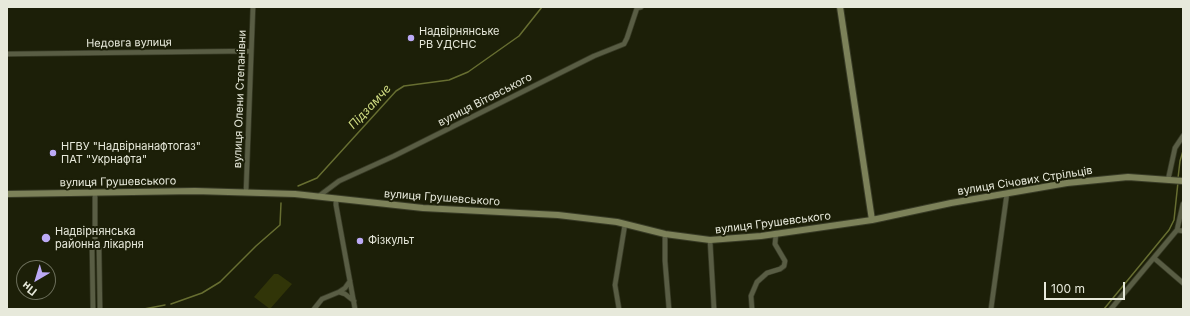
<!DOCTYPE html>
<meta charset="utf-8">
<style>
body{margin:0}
#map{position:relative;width:1190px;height:316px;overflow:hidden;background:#1c1f08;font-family:Inter,sans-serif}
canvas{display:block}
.frame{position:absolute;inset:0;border:8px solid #e7e9db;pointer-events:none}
.north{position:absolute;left:16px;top:260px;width:40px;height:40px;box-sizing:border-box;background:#1c1f08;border:1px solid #6d705c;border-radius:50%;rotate:218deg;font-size:11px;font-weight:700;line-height:16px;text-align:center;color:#e7e9db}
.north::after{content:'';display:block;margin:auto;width:14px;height:18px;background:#bcaaf6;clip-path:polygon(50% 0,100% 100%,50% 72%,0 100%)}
.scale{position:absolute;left:1044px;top:282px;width:81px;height:18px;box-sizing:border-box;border:2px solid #e7e9db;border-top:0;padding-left:5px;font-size:12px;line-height:14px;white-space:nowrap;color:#e7e9db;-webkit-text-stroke:3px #1c1f08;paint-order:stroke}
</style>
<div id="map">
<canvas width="1190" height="316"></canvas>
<div class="frame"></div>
<div class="north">Пн</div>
<div class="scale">100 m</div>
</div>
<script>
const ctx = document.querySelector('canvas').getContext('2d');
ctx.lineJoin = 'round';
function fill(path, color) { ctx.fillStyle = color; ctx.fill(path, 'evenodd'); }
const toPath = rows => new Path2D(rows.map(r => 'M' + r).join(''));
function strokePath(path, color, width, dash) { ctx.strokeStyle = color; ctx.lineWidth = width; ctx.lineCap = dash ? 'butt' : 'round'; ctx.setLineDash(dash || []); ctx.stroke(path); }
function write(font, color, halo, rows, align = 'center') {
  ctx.font = font + ' Inter,sans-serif'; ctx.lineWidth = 4; ctx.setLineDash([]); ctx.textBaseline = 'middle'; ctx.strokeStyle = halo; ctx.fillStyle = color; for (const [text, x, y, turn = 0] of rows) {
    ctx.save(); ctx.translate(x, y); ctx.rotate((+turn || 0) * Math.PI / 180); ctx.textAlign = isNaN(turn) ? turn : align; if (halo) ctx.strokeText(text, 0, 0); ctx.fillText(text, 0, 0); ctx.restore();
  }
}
const green = toPath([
 [274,274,278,274,292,284,270,309,254,297]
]);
const stream = toPath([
 [1178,178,1180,161,1183,151],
 [298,186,317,178,396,91,404,86,449,80,468,72,519,36,542,7],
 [171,304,202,293,220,282,256,246,280,225,281,203],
 [144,309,165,305],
 [1104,309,1169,230,1174,220,1178,182]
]);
const street = toPath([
 [7,54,251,51],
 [1168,180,1175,148,1183,136],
 [246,192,253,7],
 [319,196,339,181,394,156,594,56,624,44,627,38,637,8,641,7],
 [336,198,336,205,355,309],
 [1177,230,1183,231],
 [665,234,665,261,669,309],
 [710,240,714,309],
 [95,243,99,248,100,309],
 [1154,258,1183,283],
 [339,292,345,288,350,281],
 [93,309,92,247,95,243,95,192],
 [314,309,322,299,339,292,345,294,354,301],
 [619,309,615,285,625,224],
 [752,309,751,296,757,282,767,273,780,269,784,266,785,261,775,244,776,233],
 [991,309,1007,193],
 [1111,309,1177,230,1183,204]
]);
const secondary = toPath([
 [840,7,872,220],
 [7,194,195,191,295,194,423,208,558,215,617,222,665,234,710,240,761,236,872,220,951,203,1067,183,1128,177,1183,181]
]);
const markers = [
 [411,38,4,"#bcaaf6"],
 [53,153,4,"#bcaaf6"],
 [46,238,5,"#bcaaf6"],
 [360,241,4,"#bcaaf6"]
];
const poiNames = [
 ["Надвірнянське",419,32],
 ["РВ УДСНС",419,45],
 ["НГВУ \"Надвірнанафтогаз\"",61,147],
 ["ПАТ \"Укрнафта\"",61,160],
 ["Надвірнянська",55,232],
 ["районна лікарня",55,245],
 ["Фізкульт",368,241]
];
const streetNames = [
 ["Недовга вулиця",129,43,-1],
 ["вулиця Олени Степанівни",240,99,-88],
 ["вулиця Вітовського",485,100,-27],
 ["вулиця Січових Стрільців",1025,181,-9],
 ["вулиця Грушевського",118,182,-1],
 ["вулиця Грушевського",442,198,4],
 ["вулиця Грушевського",773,223,-7]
];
const waterNames = [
 ["Підзамче",370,107,-47]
];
fill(green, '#313508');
strokePath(stream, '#676e31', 1.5);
strokePath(street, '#383b26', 6);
strokePath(secondary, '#383b26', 8);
strokePath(street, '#595d44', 4.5);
strokePath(secondary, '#7c8159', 6);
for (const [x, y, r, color] of markers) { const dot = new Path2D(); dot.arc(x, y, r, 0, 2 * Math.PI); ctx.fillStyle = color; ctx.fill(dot); strokePath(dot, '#1c1f08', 1.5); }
write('11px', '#e7e9db', '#1c1f08', poiNames, 'left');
write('11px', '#e7e9db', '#1c1f08', streetNames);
write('italic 12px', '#d0dc82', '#1c1f08', waterNames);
</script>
